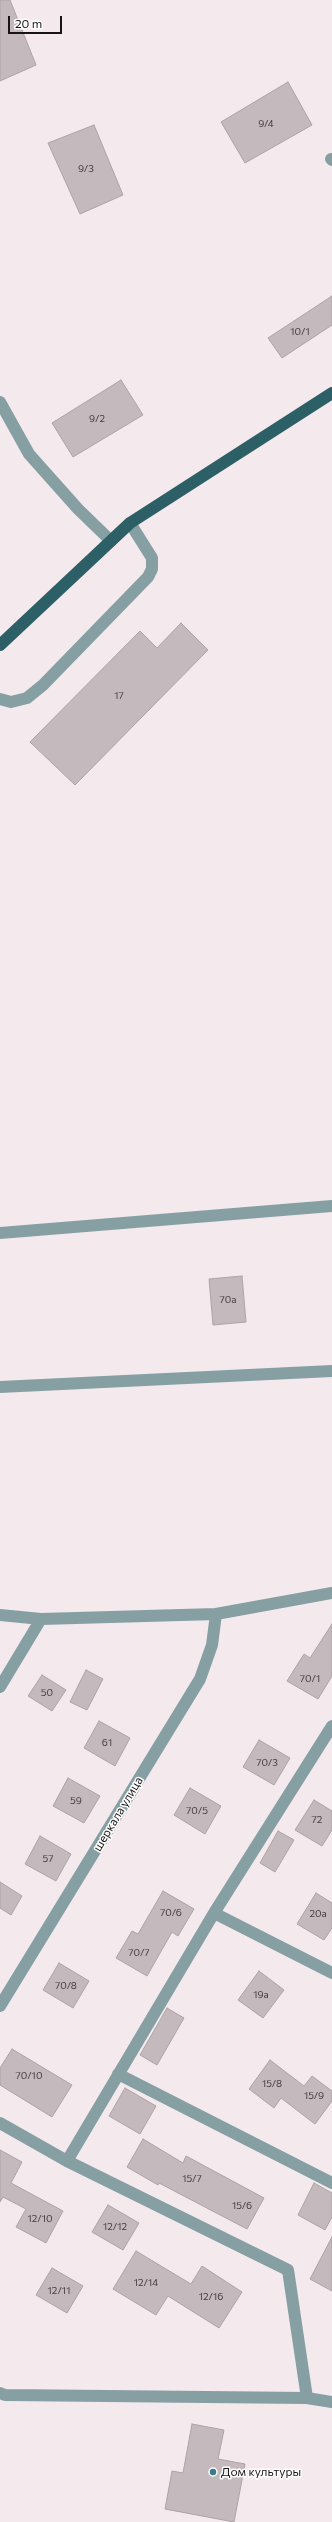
<!DOCTYPE html>
<meta charset="utf-8">
<style>
body{margin:0}
#map{position:relative;width:332px;height:2522px;overflow:hidden;background:#f4e9ed;font-family:Commissioner,sans-serif}
canvas{display:block}
.scale{position:absolute;left:8px;top:16px;width:54px;height:18px;box-sizing:border-box;border:2px solid #181416;border-top:0;padding-left:5px;font-size:12px;line-height:14px;white-space:nowrap;color:#181416;-webkit-text-stroke:3px #fff;paint-order:stroke}
</style>
<div id="map">
<canvas width="332" height="2522"></canvas>
<div class="scale">20 m</div>
</div>
<script>
const ctx = document.querySelector('canvas').getContext('2d');
ctx.lineJoin = 'round';
function fill(path, color) { ctx.fillStyle = color; ctx.fill(path, 'evenodd'); }
const toPath = rows => new Path2D(rows.map(r => 'M' + r).join(''));
function strokePath(path, color, width, dash) { ctx.strokeStyle = color; ctx.lineWidth = width; ctx.lineCap = dash ? 'butt' : 'round'; ctx.setLineDash(dash || []); ctx.stroke(path); }
function write(font, color, halo, rows, align = 'center') {
  ctx.font = font + ' Commissioner,sans-serif'; ctx.lineWidth = 3; ctx.setLineDash([]); ctx.textBaseline = 'middle'; ctx.strokeStyle = halo; ctx.fillStyle = color; for (const [text, x, y, turn = 0] of rows) {
    ctx.save(); ctx.translate(x, y); ctx.rotate((+turn || 0) * Math.PI / 180); ctx.textAlign = isNaN(turn) ? turn : align; if (halo) ctx.strokeText(text, 0, 0); ctx.fillText(text, 0, 0); ctx.restore();
  }
}
const building = toPath([
 [0,0,10,0,36,65,0,81,0,0],
 [288,82,312,125,245,163,221,122,288,82],
 [94,125,123,195,80,214,48,143,94,125],
 [332,296,332,325,282,358,268,338,332,296],
 [121,380,143,415,73,457,52,423,121,380],
 [181,623,208,650,75,785,30,742,140,631,157,648,181,623],
 [242,1276,246,1322,213,1325,209,1279,242,1276],
 [332,1624,332,1676,318,1699,287,1681,304,1654,310,1658,332,1624],
 [86,1670,103,1679,87,1710,70,1702,86,1670],
 [42,1675,66,1690,52,1711,28,1696,42,1675],
 [99,1721,130,1738,115,1766,84,1748,99,1721],
 [259,1740,290,1758,274,1785,243,1767,259,1740],
 [68,1778,100,1796,84,1823,53,1806,68,1778],
 [190,1788,221,1806,205,1834,174,1815,190,1788],
 [314,1800,332,1811,332,1830,322,1846,295,1830,314,1800],
 [278,1831,294,1840,275,1872,260,1863,278,1831],
 [40,1836,71,1854,56,1881,25,1864,40,1836],
 [0,1882,22,1896,11,1915,0,1908,0,1882],
 [163,1891,194,1909,178,1936,172,1932,147,1976,116,1958,132,1931,138,1934,163,1891],
 [316,1893,332,1903,332,1928,324,1940,297,1924,316,1893],
 [59,1963,89,1981,73,2008,43,1990,59,1963],
 [259,1971,284,1990,263,2018,238,2000,259,1971],
 [167,2008,184,2018,157,2065,140,2055,167,2008],
 [12,2049,72,2085,52,2117,0,2085,0,2068,12,2049],
 [270,2060,304,2086,312,2076,332,2091,332,2101,315,2124,281,2098,274,2108,249,2089,270,2060],
 [125,2088,156,2106,140,2134,109,2116,125,2088],
 [143,2139,183,2163,186,2156,264,2198,247,2229,159,2183,158,2185,127,2167,143,2139],
 [0,2150,22,2162,11,2183,63,2211,46,2243,16,2227,26,2209,3,2197,0,2202,0,2150],
 [314,2183,332,2193,332,2217,325,2230,298,2215,314,2183],
 [108,2205,139,2223,123,2250,92,2232,108,2205],
 [332,2237,332,2291,310,2279,332,2237],
 [136,2251,191,2284,202,2266,242,2292,219,2328,168,2296,156,2315,113,2289,136,2251],
 [52,2268,83,2286,67,2313,36,2295,52,2268],
 [192,2424,224,2430,218,2459,245,2464,234,2522,165,2509,172,2471,183,2473,192,2424]
]);
const minor = toPath([
 [331,159,332,160],
 [0,402,29,454,78,509,111,541],
 [0,699,11,702,27,698,43,685,148,577,152,569,152,558,130,523],
 [0,1233,332,1206],
 [0,1387,332,1371],
 [0,1615,41,1619,216,1614,332,1593],
 [0,1687,41,1619],
 [214,1913,332,1973],
 [0,2006,200,1679,212,1645,216,1614],
 [118,2074,332,2183],
 [0,2123,67,2161,288,2270,307,2398,332,2402],
 [67,2161,214,1913,332,1726],
 [0,2393,5,2395,307,2398]
]);
const major = toPath([
 [0,645,130,523,332,393]
]);
const markers = [
 [213,2472,4,"#377e88"]
];
const numberNames = [
 ["9/4",266,124],
 ["9/3",86,169],
 ["10/1",300,332],
 ["9/2",97,419],
 ["17",119,696],
 ["70а",228,1300],
 ["70/1",310,1679],
 ["50",47,1693],
 ["61",107,1743],
 ["70/3",267,1763],
 ["59",76,1801],
 ["70/5",197,1811],
 ["72",317,1820],
 ["57",48,1859],
 ["70/6",171,1913],
 ["20а",318,1914],
 ["70/7",139,1953],
 ["70/8",66,1986],
 ["19а",261,1995],
 ["70/10",29,2076],
 ["15/8",272,2084],
 ["15/9",314,2096],
 ["15/7",192,2179],
 ["15/6",242,2206],
 ["12/10",40,2219],
 ["12/12",115,2227],
 ["12/14",146,2283],
 ["12/11",59,2291],
 ["12/16",211,2297]
];
const streetNames = [
 ["шеркала улица",118,1814,-59]
];
const poiNames = [
 ["Дом культуры",221,2472]
];
fill(building, '#c4b9bd');
strokePath(building, '#ada3a7', 1);
strokePath(minor, '#869fa3', 12);
strokePath(major, '#2d5f66', 12);
for (const [x, y, r, color] of markers) { const dot = new Path2D(); dot.arc(x, y, r, 0, 2 * Math.PI); ctx.fillStyle = color; ctx.fill(dot); strokePath(dot, '#fff', 1.5); }
write('10px', '#433d40', null, numberNames);
write('12px', '#181416', '#fff', streetNames);
write('12px', '#181416', '#fff', poiNames, 'left');
</script>
